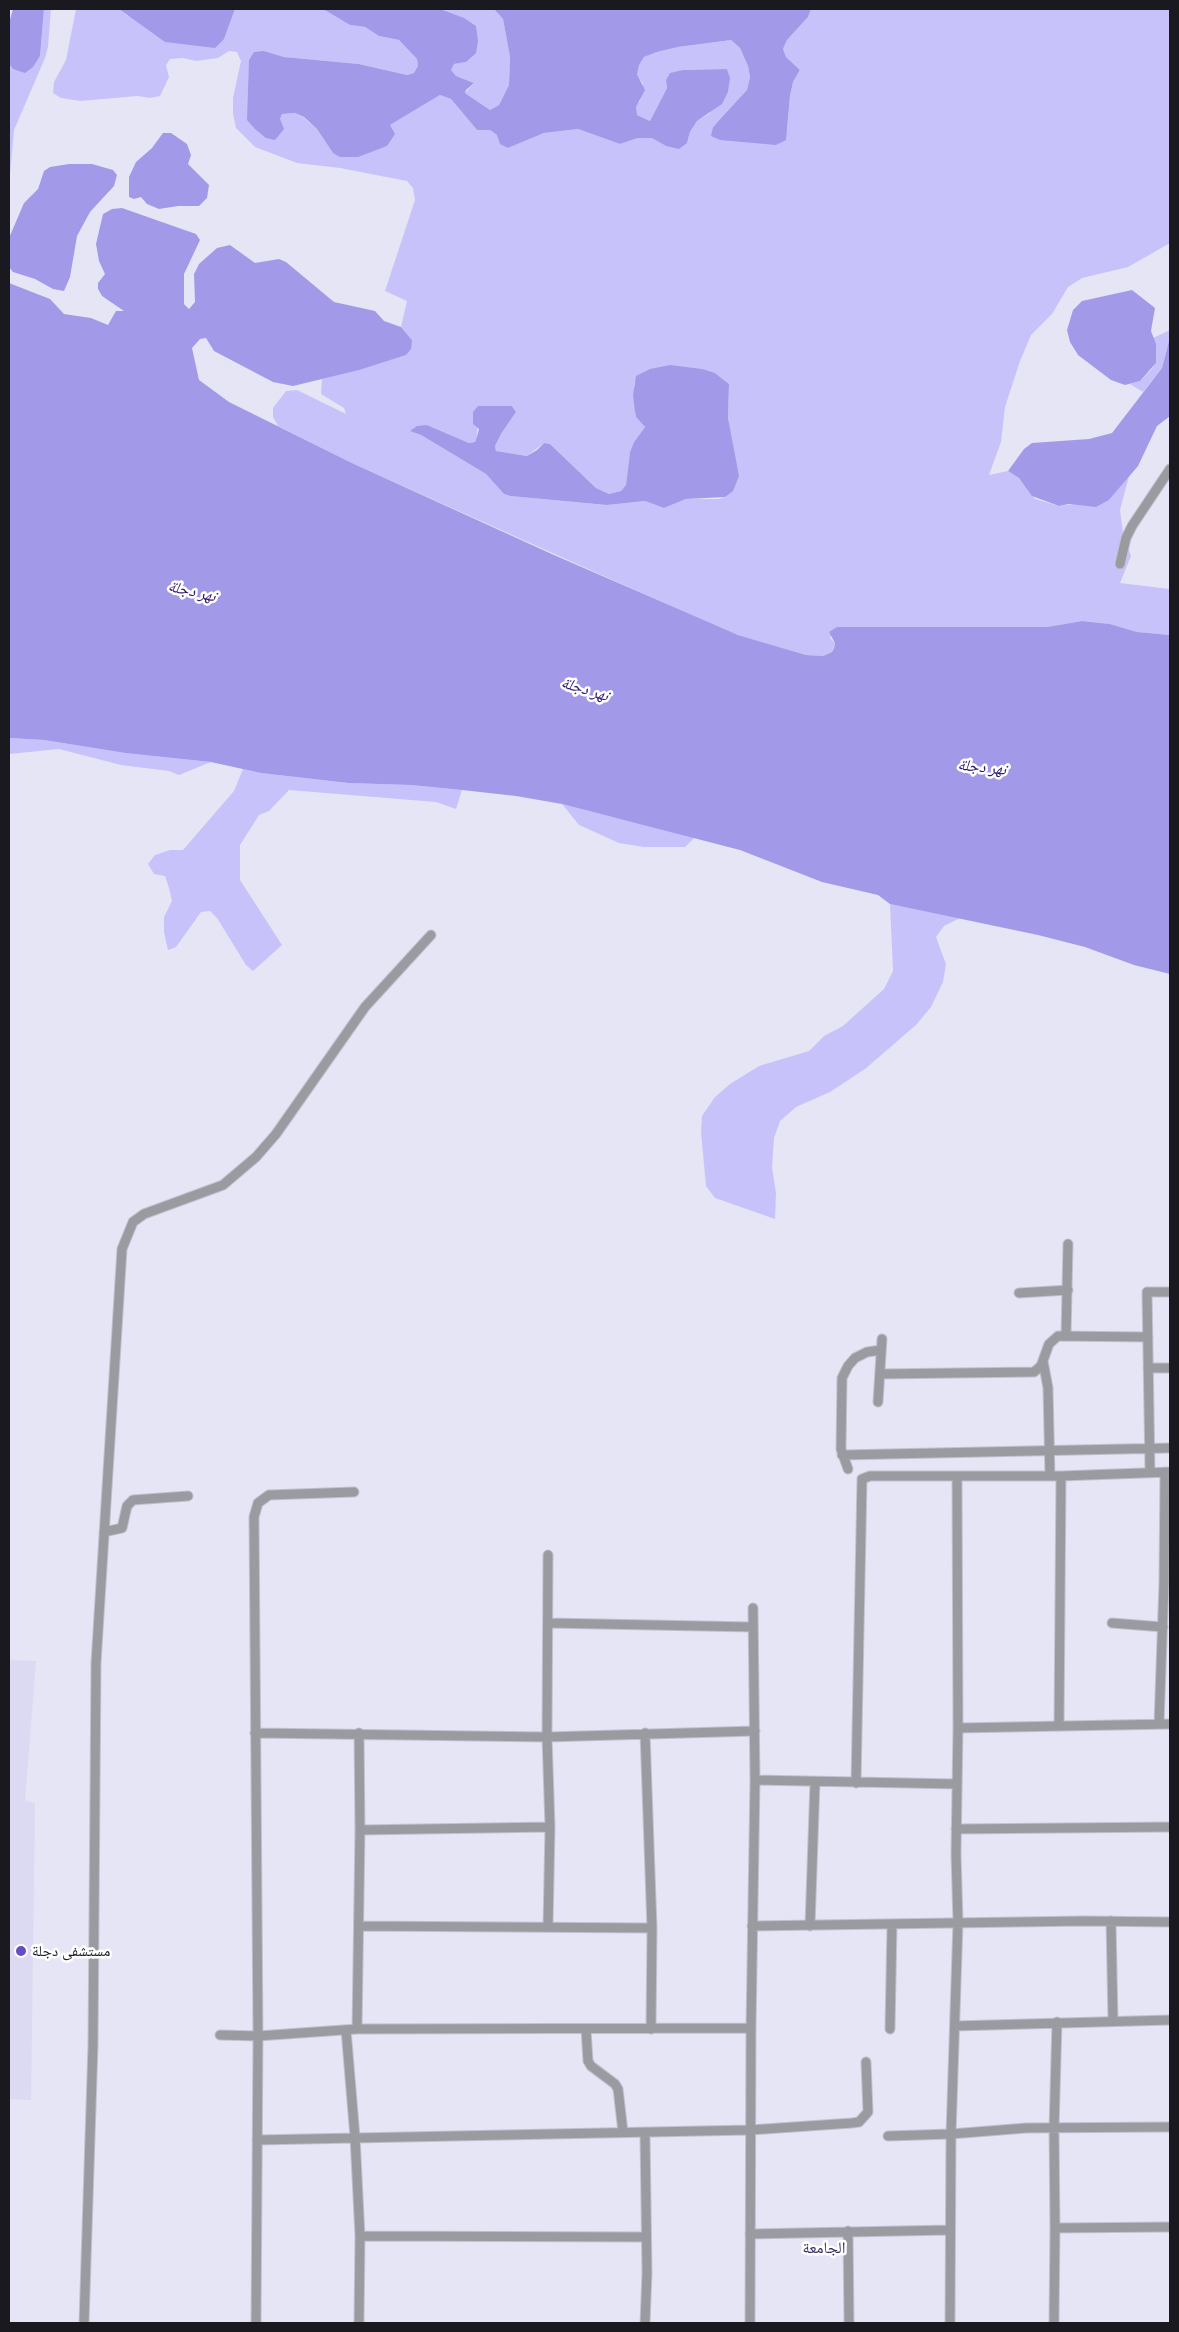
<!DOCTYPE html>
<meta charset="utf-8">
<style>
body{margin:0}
#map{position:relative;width:1179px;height:2332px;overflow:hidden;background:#e5e5f5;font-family:Lato,sans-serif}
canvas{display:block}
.frame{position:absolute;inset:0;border:10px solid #1a191f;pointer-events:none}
</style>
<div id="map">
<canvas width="1179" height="2332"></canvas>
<div class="frame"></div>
</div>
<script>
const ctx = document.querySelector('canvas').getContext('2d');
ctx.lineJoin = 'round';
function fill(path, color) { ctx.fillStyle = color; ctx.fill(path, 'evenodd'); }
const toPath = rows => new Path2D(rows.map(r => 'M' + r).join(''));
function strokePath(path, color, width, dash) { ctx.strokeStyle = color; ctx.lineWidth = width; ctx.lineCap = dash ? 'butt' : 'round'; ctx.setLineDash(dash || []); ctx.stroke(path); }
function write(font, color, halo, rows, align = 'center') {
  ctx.font = font + ' Lato,"Noto Naskh Arabic",sans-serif'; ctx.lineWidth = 5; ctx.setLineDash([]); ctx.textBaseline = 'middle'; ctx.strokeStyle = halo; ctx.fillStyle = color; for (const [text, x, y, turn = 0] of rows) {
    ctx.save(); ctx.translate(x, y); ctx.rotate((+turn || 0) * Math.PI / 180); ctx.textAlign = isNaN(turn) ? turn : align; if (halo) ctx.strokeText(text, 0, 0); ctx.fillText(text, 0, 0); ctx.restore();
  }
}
const built = toPath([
 [9,1660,36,1661,25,1801,35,1803,31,2100,9,2099]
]);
const green = toPath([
 [44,9,51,9,48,47,45,58,14,130,9,186,9,64,13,69,40,56],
 [76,9,119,9,128,16,224,39,235,9,323,9,350,25,365,27,379,36,399,40,417,59,418,66,415,73,407,75,359,64,284,57,264,51,280,119,282,114,295,113,303,117,317,129,333,153,372,151,387,146,390,125,440,95,451,99,477,130,489,129,497,135,508,148,544,133,578,129,620,144,638,138,653,138,666,146,687,143,690,132,697,121,709,114,728,92,729,78,727,69,683,70,666,80,667,88,650,121,637,115,635,107,640,101,643,84,637,74,637,67,644,57,657,52,678,47,731,40,740,48,748,66,750,77,747,90,738,102,713,127,787,131,790,96,793,82,800,70,786,57,783,49,787,40,808,17,811,9,1170,9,1170,243,1128,267,1082,278,1068,287,1052,314,1031,335,1020,361,1005,407,1001,442,989,475,1008,471,1019,478,1035,499,1059,506,1109,500,1129,476,1120,510,1123,533,1131,556,1120,583,1170,589,1170,635,1137,632,1110,624,1082,621,1047,627,837,627,830,638,835,643,832,652,823,656,806,655,738,635,704,621,354,464,278,426,273,417,273,408,286,391,297,390,346,414,344,408,321,394,322,379,406,355,412,340,401,327,407,301,385,291,415,200,413,188,407,181,340,168,297,163,255,147,236,128,233,114,233,98,241,61,237,52,229,51,218,58,196,61,183,58,170,59,166,65,169,77,160,96,150,98,138,96,80,101,61,98,53,93,54,82,66,60],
 [715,373,729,384,728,418,735,472,725,497,719,499,686,499,664,508,645,501,607,505,510,496,504,494,486,474,421,435,411,431,427,425,469,443,475,442,477,437,478,406,512,406,516,412,501,434,495,446,496,451,527,456,544,443,550,444,596,488,609,494,621,491,626,485,630,452,634,442,645,427,636,417,635,412,634,383],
 [440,9,494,9,503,19,510,57,509,85,499,105,490,110,465,93,474,83,456,76,450,70,454,64,466,62,446,12],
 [1170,330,1170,337,1162,368,1143,392,1130,384,1140,381,1151,370,1156,363,1156,345,1153,338],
 [9,738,44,740,125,753,211,762,179,775,169,771,121,765,59,749,9,754],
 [243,769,261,773,348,783,411,785,462,790,456,809,436,802,289,790,269,811,259,815,240,845,240,880,282,945,253,971,246,965,217,918,210,911,201,912,176,947,168,950,164,932,164,917,172,901,169,888,165,876,154,874,148,864,155,855,170,850,183,850,234,791],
 [562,804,609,816,695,837,685,847,644,847,619,843,579,825],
 [890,904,960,918,944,926,936,937,946,964,943,982,931,1007,916,1025,865,1069,830,1092,796,1107,780,1121,774,1138,772,1168,776,1193,775,1219,715,1198,706,1186,701,1132,702,1116,715,1097,730,1084,759,1066,809,1051,824,1036,843,1026,884,989,893,971]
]);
const water = toPath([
 [13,9,44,9,40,56,33,67,25,73,13,69,9,64,9,23],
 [119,9,235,9,224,39,215,48,165,42],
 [323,9,440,9,464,18,476,26,478,41,476,53,466,62,454,64,451,70,456,76,474,83,466,90,465,93,490,110,499,105,509,85,510,57,503,19,494,9,811,9,808,17,787,40,783,49,786,57,800,70,793,82,790,96,786,140,776,145,720,140,711,136,713,127,747,90,750,77,748,66,740,48,731,40,678,47,657,52,644,57,639,65,637,74,645,90,636,107,637,115,650,121,667,88,666,80,670,73,683,70,727,69,730,78,728,92,722,104,697,121,690,132,687,143,679,149,666,146,652,138,638,138,620,144,578,129,544,133,508,148,500,144,497,135,490,130,477,130,451,99,440,95,390,125,395,134,387,146,358,157,340,157,333,153,317,129,304,117,295,113,282,114,280,119,284,129,275,140,266,138,255,129,247,120,249,60,254,52,264,51,284,57,359,64,407,75,414,73,418,66,417,59,399,40,379,36,365,27,350,25],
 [163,133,171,133,187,144,191,155,188,164,209,185,207,198,199,206,178,206,159,209,147,204,141,197,134,199,129,197,129,177,136,162,152,148],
 [69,164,92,164,113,170,117,175,114,186,90,212,77,236,70,277,64,291,53,289,35,279,13,272,9,267,9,238,24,203,38,189,44,171,50,167],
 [122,208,196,234,200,240,184,274,184,304,189,309,195,302,194,274,199,264,217,248,230,245,255,263,279,259,286,262,334,302,375,311,384,321,401,327,412,340,411,349,406,355,359,370,293,386,273,382,214,351,206,338,200,339,192,348,199,380,229,402,354,464,554,555,738,635,806,655,823,656,832,652,834,648,835,643,829,632,837,627,1047,627,1082,621,1110,624,1137,632,1170,635,1170,974,1134,965,1085,947,1038,935,890,904,878,895,822,882,740,850,562,804,516,796,462,790,411,785,348,783,261,773,211,762,125,753,44,740,9,738,9,283,50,299,64,314,91,318,108,325,116,311,124,311,102,296,98,289,98,283,105,274,99,261,96,244,103,214,112,209],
 [1132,290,1155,308,1151,331,1156,344,1156,363,1140,381,1125,385,1111,380,1078,355,1070,342,1067,330,1073,310,1082,301],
 [1170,337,1170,416,1157,426,1138,466,1109,500,1096,507,1069,504,1059,506,1032,496,1019,478,1008,471,1024,449,1032,443,1089,439,1112,433,1162,368],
 [670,365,702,369,715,373,729,384,728,418,739,476,733,491,725,497,686,499,664,508,645,501,607,505,510,496,504,494,486,474,421,435,410,431,417,426,427,425,469,443,475,442,477,437,479,429,473,424,473,412,478,406,512,406,516,412,501,434,495,446,496,451,527,456,537,450,544,443,550,444,596,488,609,494,621,491,626,485,630,452,634,442,645,427,636,417,635,412,633,395,636,376,650,369]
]);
const street = toPath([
 [1120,564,1126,538,1132,526,1170,469],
 [1019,1293,1068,1290],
 [1066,1336,1068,1244],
 [1043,1361,1048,1388,1050,1476],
 [1148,1368,1170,1368],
 [880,1374,1034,1372,1041,1366,1049,1344,1058,1336,1148,1337],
 [878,1402,882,1339],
 [842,1455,1170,1448],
 [848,1469,841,1449,842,1378,848,1366,855,1358,867,1352,881,1350],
 [1150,1472,1147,1292,1170,1292],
 [104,1532,122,1528,127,1506,133,1500,188,1496],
 [548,1623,753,1627],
 [1112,1623,1163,1627],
 [1159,1724,1164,1583,1165,1472],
 [1059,1726,1061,1476],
 [958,1728,1170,1724],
 [255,1733,547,1737,755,1731],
 [645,1733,652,1928,651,2029],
 [755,1780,957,1784],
 [856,1783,862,1479,870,1476,1061,1476,1170,1472],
 [956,1829,1170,1827],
 [360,1830,550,1827],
 [1111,1921,1113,2021],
 [359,1926,652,1928],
 [752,1926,1084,1921,1170,1922],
 [810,1926,815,1782],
 [548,1927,550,1827,547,1737,548,1555],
 [955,2026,1170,2020],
 [357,2029,360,1830,359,1733],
 [586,2029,588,2061,591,2066,615,2084,618,2089,623,2132],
 [890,2029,892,1924],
 [346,2030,355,2137,360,2236,359,2323],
 [220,2035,258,2036,357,2029,751,2028],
 [643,2133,645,2135,647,2273,645,2323],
 [888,2136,951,2134,1026,2128,1170,2127],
 [257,2140,750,2130,852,2123,859,2122,868,2112,866,2062],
 [1055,2228,1054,2129,1057,2022],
 [848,2231,849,2323],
 [750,2234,950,2230],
 [360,2236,646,2237],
 [84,2323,93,2045,96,1663,122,1249,133,1222,144,1214,223,1185,256,1157,276,1134,365,1007,431,935],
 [256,2323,258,2036,254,1517,258,1503,269,1495,354,1492],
 [750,2323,751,2028,755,1780,753,1608],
 [950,2323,951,2134,958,1922,956,1854,958,1728,957,1476],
 [1054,2323,1055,2228,1170,2227]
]);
const markers = [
 [21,1951,6,"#654cc5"]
];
const poiNames = [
 ["مستشفى دجلة",32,1951]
];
const waterNames = [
 ["نهر دجلة",192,591,13],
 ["نهر دجلة",585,689,17],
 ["نهر دجلة",982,767,6]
];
const neighbourhoodNames = [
 ["الجامعة",824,2248]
];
fill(built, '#dbdaf2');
fill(green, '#c7c3fa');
fill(water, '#a29ae8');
strokePath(street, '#c0c0ce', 11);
strokePath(street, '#9a9aa1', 9);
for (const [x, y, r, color] of markers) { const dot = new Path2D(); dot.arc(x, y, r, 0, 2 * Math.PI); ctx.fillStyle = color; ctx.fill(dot); strokePath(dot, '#fff', 2); }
write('15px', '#1a191f', '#fff', poiNames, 'left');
write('italic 16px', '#301770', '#fff', waterNames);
write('16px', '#352b66', '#fff', neighbourhoodNames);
</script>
